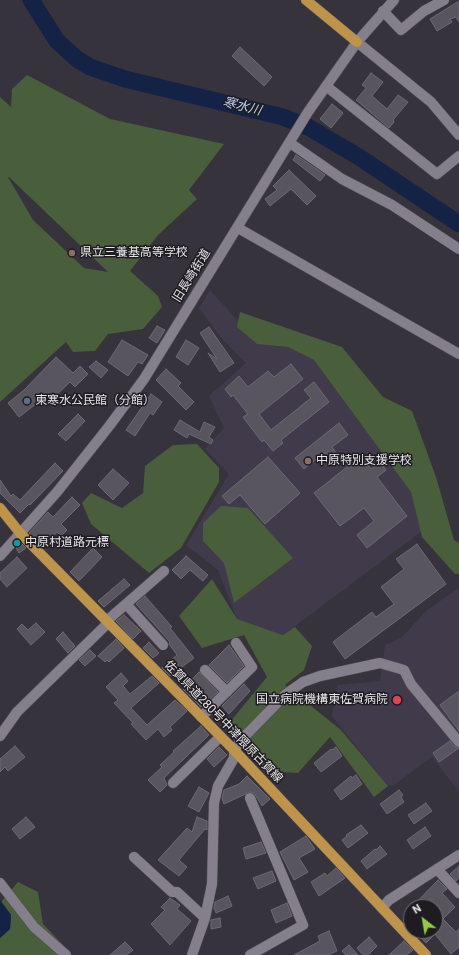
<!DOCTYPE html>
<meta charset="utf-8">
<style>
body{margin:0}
#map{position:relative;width:459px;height:955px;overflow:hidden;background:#37333d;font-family:Roboto,sans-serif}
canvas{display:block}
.north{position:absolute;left:403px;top:899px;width:40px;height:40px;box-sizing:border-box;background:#1e1c20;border:1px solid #6e6c71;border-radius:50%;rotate:329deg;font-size:11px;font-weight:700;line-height:16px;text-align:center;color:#e7e4ea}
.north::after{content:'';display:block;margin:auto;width:14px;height:18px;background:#92cd3f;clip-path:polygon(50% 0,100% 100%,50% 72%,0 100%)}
</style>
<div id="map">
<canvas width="459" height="955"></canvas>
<div class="north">N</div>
</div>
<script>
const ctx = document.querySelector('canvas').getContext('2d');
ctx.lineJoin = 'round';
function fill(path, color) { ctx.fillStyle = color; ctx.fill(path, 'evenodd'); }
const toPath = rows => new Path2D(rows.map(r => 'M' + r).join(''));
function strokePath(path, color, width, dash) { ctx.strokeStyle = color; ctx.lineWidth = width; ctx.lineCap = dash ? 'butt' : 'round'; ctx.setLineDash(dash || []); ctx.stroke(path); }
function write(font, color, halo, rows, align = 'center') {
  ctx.font = font + ' Roboto,"Noto Sans JP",sans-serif'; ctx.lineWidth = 3; ctx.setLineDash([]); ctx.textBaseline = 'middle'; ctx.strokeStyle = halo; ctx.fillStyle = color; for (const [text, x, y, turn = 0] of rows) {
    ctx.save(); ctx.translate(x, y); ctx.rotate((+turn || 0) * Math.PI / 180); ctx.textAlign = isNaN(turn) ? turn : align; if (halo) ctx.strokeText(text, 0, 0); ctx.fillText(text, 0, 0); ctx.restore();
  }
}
const built = toPath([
 [210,290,244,328,318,355,416,484,430,525,283,635,237,619,218,570,186,545,229,474,205,449,224,428,209,396,246,363,222,339,199,308],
 [459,588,459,792,432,757,394,785,388,786,332,716,338,685,380,681,385,645,401,638,427,610]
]);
const green = toPath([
 [27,75,110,119,224,144,189,190,197,199,158,235,130,271,158,296,162,307,143,329,108,334,95,351,73,352,66,342,0,402,0,97,11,107,12,89],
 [8,177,9,177,108,272,84,268,33,220],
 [240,312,342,347,383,397,412,411,436,477,454,540,459,543,459,574,455,574,422,537,411,492,314,360,288,347,257,344,237,327],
 [197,444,219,468,219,482,181,548,149,573,91,524,82,503,91,493,122,508,143,493,145,466,173,445],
 [221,506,248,508,293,558,234,603,224,563,203,541,203,523],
 [212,579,237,619,283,635,295,627,312,646,304,670,285,685,341,730,388,786,374,797,330,737,298,773,264,771,251,756,229,723,267,677,244,635,202,648,179,616],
 [18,882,38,892,43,924,65,947,62,955,0,955,0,938,10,929,11,915,1,902]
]);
const water = toPath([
 [0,900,11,915,10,929,0,938]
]);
const river = toPath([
 [31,0,57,41,77,59,90,67,125,79,283,117,308,127,359,157,459,224]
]);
const building = toPath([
 [459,1,459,22,456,17,450,19,452,22,437,31,430,19,459,1],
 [240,47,272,77,264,86,232,56,240,47],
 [371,73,383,82,372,96,387,109,398,95,408,102,393,120,394,122,389,128,356,100,366,88,362,85,371,73],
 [332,104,343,113,331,128,320,119,332,104],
 [296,155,325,175,320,181,293,160,296,155],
 [289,170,316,196,307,205,291,189,270,206,265,199,277,190,273,186,289,170],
 [157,326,165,330,157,343,149,338,157,326],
 [209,327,234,363,220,372,208,353,217,359,200,333,209,327],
 [122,340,148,355,142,364,138,362,128,376,108,362,122,340],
 [186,340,199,348,188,365,176,357,186,340],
 [56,357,73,373,80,366,88,374,75,387,70,382,46,405,41,400,19,417,8,403,24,390,56,357],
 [96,361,108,370,101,378,89,367,96,361],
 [291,364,303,379,259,414,271,430,311,398,304,390,314,382,329,402,281,440,283,443,273,451,264,440,262,442,243,417,248,414,233,395,231,397,225,389,239,376,248,387,268,371,274,377,291,364],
 [166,369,181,383,178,386,194,402,186,410,156,380,166,369],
 [151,394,162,402,153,415,150,413,135,436,126,430,151,394],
 [78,414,85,421,66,441,58,434,78,414],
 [180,420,200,432,204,422,215,427,209,437,213,440,211,444,189,434,187,438,174,430,180,420],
 [339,423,348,435,332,447,337,454,330,460,324,453,304,469,295,458,339,423],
 [361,456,371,469,380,462,386,470,377,477,407,516,367,548,357,535,374,521,364,508,340,526,314,493,361,456],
 [268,457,300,493,265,524,240,495,229,504,222,496,268,457],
 [55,463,63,471,30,505,29,504,20,513,0,493,0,480,11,496,13,494,20,500,55,463],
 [113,469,129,483,113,500,98,485,113,469],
 [72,497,80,505,61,524,67,530,61,536,57,532,42,546,29,533,48,512,53,517,72,497],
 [21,543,26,548,19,553,16,548,21,543],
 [417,544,446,584,345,659,333,642,372,612,376,617,394,604,381,587,404,569,396,559,417,544],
 [93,548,102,557,79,581,70,572,93,548],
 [186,556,208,575,203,581,190,570,181,579,172,570,186,556],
 [17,557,27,568,7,587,0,579,0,573,17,557],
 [124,579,130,585,104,607,98,601,124,579],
 [145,596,172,627,170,628,194,658,170,676,162,668,177,655,169,644,170,642,136,604,145,596],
 [124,615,141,631,133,639,116,621,124,615],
 [36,623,45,632,31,645,17,629,22,624,28,630,36,623],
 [63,632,75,646,68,653,56,639,63,632],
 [116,639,124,648,109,662,107,660,105,662,98,656,116,639],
 [149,642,159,653,153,658,143,648,149,642],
 [229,645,244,666,227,683,209,665,229,645],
 [90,650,96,656,85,666,79,660,90,650],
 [199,672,218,692,201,707,183,689,199,672],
 [121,673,128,681,123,686,130,694,152,676,159,683,131,708,147,725,175,700,187,711,170,727,172,730,164,737,158,729,146,740,131,724,133,723,114,703,118,700,106,687,121,673],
 [244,684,250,691,229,714,222,706,244,684],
 [459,691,459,731,440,705,459,691],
 [201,726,209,735,164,778,167,785,160,792,148,780,162,767,160,765,174,752,173,751,201,726],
 [450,741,454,746,459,748,439,762,433,753,450,741],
 [15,746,25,757,8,771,5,767,0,772,0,759,15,746],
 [219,747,227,755,214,767,207,759,219,747],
 [336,747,342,756,321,772,314,763,331,749,332,750,336,747],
 [356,775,362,784,341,800,334,790,351,776,352,778,356,775],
 [247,776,270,799,262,806,254,793,250,792,224,804,222,798,224,790,239,784,247,776],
 [199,787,209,793,199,812,188,806,199,787],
 [399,790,403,795,401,797,404,802,387,814,380,804,399,790],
 [426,803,432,811,414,824,408,815,426,803],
 [26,817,35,827,20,839,12,829,26,817],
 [197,817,207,821,207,830,205,829,179,860,187,867,179,876,158,860,187,828,192,832,197,817],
 [361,825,368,833,348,848,342,840,347,836,346,835,361,825],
 [425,827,431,836,413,849,407,840,425,827],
 [306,836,315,849,299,858,308,872,294,880,280,852,306,836],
 [261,842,266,853,246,859,243,848,261,842],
 [380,846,387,854,367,869,361,861,375,849,376,850,380,846],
 [459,866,459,878,456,881,450,874,459,866],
 [336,868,345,878,319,896,311,882,325,873,327,876,336,868],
 [272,871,276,881,258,889,253,878,272,871],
 [438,880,447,889,442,893,455,907,443,919,456,932,459,929,459,947,451,954,435,934,426,943,415,931,435,931,435,907,412,907,438,880],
 [228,896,232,906,216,913,214,908,215,902,228,896],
 [170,898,180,905,177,909,191,921,170,945,151,924,165,910,161,907,170,898],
 [287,903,292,916,276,923,271,910,287,903],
 [220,918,221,927,211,929,211,920,220,918],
 [329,931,337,951,328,955,294,955,320,941,318,936,329,931],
 [369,937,377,946,368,955,363,955,357,948,369,937],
 [404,941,413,950,407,955,389,955,404,941],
 [125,942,133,950,127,955,110,955,125,942],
 [349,945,358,955,346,955,342,951,349,945]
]);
const minor = toPath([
 [383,11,401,30,424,11,444,0],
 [357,42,431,102,459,135],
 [326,86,437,174,459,156],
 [290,143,342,179,392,205,459,249],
 [238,228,459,354],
 [0,556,57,492,110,425,144,379,308,112,357,42,394,0],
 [126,604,163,645],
 [205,670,227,692],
 [201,717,252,667,236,643],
 [0,736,17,712,108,623,110,618,164,571],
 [173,783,220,737],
 [134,857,172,892,177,892,205,918],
 [437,869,459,893],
 [0,883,34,927,66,955],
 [382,908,389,900,459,855],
 [192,955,205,918,212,884,214,803,218,786,234,758,234,750,243,738,286,694,303,682,320,676,380,663,404,670,411,684,459,742],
 [250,955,303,925,250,798]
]);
const major = toPath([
 [306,0,357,42],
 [0,508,20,533,234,750,426,955]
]);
const markers = [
 [72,253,4,"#8d6e63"],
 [27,401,4,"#5c6f8a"],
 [308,461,4,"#8d6e63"],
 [17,543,4,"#0f9aa8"],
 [397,700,5,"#e0444e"]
];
const poiNames = [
 ["県立三養基高等学校",80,253],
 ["東寒水公民館（分館）",35,401],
 ["中原特別支援学校",316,461],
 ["中原村道路元標",25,543],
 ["国立病院機構東佐賀病院",388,700,"right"]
];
const streetNames = [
 ["旧長崎街道",192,276,-58],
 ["佐賀県道280号中津隈原古賀線",223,722,46]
];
const waterNames = [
 ["寒水川",242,107,14]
];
fill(built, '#413a4a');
fill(green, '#495e3a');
fill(water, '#142345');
strokePath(river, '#142345', 17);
fill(building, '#59555f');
strokePath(building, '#6d6874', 1);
strokePath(minor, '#534f57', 11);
strokePath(major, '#534f57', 11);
strokePath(minor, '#847f8a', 10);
strokePath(major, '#be944b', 10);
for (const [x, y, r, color] of markers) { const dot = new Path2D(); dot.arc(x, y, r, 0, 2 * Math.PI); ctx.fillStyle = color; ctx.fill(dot); strokePath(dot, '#1e1c20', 1.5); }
write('12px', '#e7e4ea', '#1e1c20', poiNames, 'left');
write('12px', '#e7e4ea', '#1e1c20', streetNames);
write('italic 13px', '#b9cdf3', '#1e1c20', waterNames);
</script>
